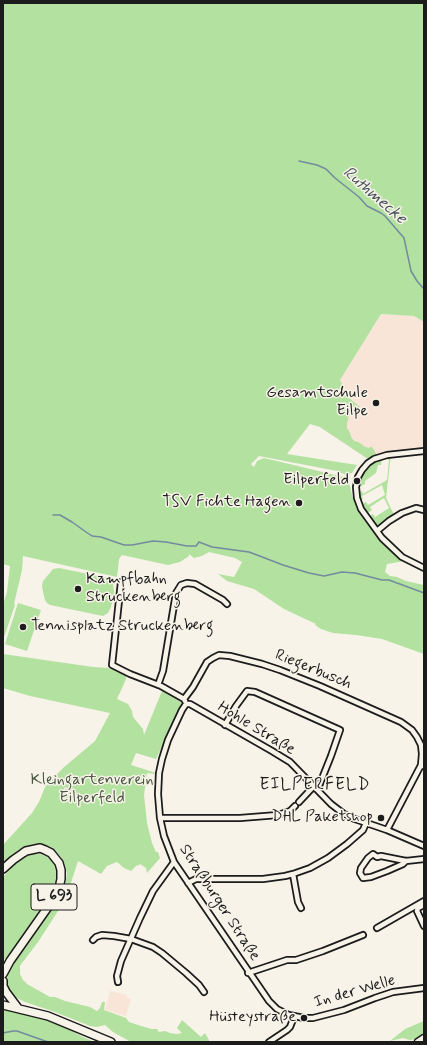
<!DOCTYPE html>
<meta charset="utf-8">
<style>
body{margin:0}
#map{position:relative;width:427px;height:1045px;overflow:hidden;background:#f7f3e8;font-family:Mynerve,sans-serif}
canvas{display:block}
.frame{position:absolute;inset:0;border:4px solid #1c1c1c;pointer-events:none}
</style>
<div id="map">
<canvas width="427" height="1045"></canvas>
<div class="frame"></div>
</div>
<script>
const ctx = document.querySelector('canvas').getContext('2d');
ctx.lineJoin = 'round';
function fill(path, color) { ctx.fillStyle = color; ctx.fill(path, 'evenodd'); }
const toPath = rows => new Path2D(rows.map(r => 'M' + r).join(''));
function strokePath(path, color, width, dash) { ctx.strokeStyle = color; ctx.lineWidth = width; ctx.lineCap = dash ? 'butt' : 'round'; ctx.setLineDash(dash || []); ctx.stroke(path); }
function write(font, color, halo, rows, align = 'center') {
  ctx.font = font + ' Mynerve,sans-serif'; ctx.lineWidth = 3; ctx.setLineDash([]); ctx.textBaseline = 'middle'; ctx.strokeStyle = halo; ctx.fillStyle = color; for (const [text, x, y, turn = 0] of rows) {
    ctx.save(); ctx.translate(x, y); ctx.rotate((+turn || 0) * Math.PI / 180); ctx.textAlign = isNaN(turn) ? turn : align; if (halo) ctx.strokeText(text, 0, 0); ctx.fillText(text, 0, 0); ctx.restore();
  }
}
const built = toPath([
 [381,314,414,316,424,322,424,448,416,448,392,450,377,454,371,461,318,426,340,380],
 [110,991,127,995,127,998,131,999,126,1016,105,1010]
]);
const green = toPath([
 [3,3,424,3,424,322,414,316,381,314,340,380,346,393,350,399,360,407,359,408,356,405,353,408,352,407,348,413,349,414,348,421,347,422,347,429,348,429,351,436,351,437,355,442,356,441,363,445,363,446,369,448,370,447,372,447,378,457,382,456,381,465,378,465,376,473,365,481,365,484,356,489,358,477,371,461,320,427,310,424,287,454,357,465,352,473,346,475,337,471,259,456,251,464,254,467,257,461,264,458,348,478,352,495,357,510,366,523,384,544,404,561,387,564,385,572,390,576,397,577,406,581,424,585,424,654,382,639,356,635,333,633,321,629,315,625,316,624,284,609,254,589,227,581,218,574,234,577,240,566,242,562,235,558,209,552,202,556,194,558,189,554,189,556,180,562,168,565,122,555,119,559,117,577,23,556,22,570,14,604,15,605,3,640,3,605,7,592,10,566,3,564],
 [391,454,386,498,395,517,377,531,367,518,373,514,375,517,389,508,384,498,370,507,372,510,365,515,359,506,366,502,368,505,385,495,382,485,362,496,363,499,358,502,356,493,362,491,363,494,387,480,389,460,387,459,387,455],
 [59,568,108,578,111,579,113,582,114,593,111,607,108,613,103,616,50,605,47,603,45,600,43,592,42,586,43,581,53,569],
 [18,603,41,610,27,651,5,644],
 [3,654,93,667,108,668,113,670,126,676,126,679,117,699,128,704,132,711,133,717,143,729,144,735,162,691,182,703,156,759,136,753,131,765,156,773,156,774,147,773,144,795,147,823,152,843,156,852,158,852,160,858,147,873,146,868,140,864,138,866,137,865,131,871,124,868,117,862,107,866,101,874,78,861,67,895,58,911,38,942,22,963,20,966,20,974,23,980,27,984,50,997,55,997,65,1001,90,1007,97,1011,100,1008,102,1002,105,1002,104,1010,126,1018,129,1022,141,1026,152,1029,157,1029,159,1032,165,1031,170,1033,177,1034,182,1033,177,1028,182,1020,201,1037,205,1033,209,1040,209,1042,131,1042,113,1032,105,1025,97,1027,90,1026,55,1012,25,1002,15,997,8,990,7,983,8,972,64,891,67,874,65,865,61,857,55,850,47,846,38,844,30,845,18,850,3,864,3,845,32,813,39,802,45,787,63,768,95,741,110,713,30,696,3,688],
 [32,854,39,854,47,856,54,862,56,870,56,879,51,892,44,903,18,942,3,961,3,877,17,862,27,856],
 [3,1005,48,1016,79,1035,94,1042,3,1042],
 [424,1021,424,1038,410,1040,403,1038,390,1041,405,1029]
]);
const stream = toPath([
 [299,161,317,165,326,169,335,178,359,197,367,206,381,213,385,216,404,238,411,271,417,281,424,289],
 [53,515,60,515,72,522,86,532,92,536,101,537,124,545,132,545,153,541,166,542,187,546,196,546,199,542,212,547,249,552,257,555,283,565,309,573,324,576,342,572,355,573,382,580,389,580,424,593],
 [3,1033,13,1031,17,1031,48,1042]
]);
const street = toPath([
 [424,451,387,455,374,459,368,463,362,470,358,477,356,487,357,498,361,509,382,538,402,557,424,568],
 [377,531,389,521,402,513,416,508,424,510],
 [121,582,112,665,130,674,161,686,184,699,185,701],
 [158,685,163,671,176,593,181,585,187,583,195,584,223,600,227,604],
 [184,699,193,687,207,662,213,658,219,655,230,656,262,664,280,670,320,686,401,722,412,730,417,737,421,745,422,754,421,765],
 [186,704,182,710,168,740,162,759,159,773,158,794,160,818,164,836,174,862,269,1001,277,1009,289,1015,304,1018,313,1018,344,1010,375,998,393,992,424,988],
 [186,704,190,704,272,751,290,762,331,804,344,814,352,818,387,830,424,846],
 [225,725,236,706,247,691,255,692,340,730,331,756,319,786,316,789],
 [299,802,314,786],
 [160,818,240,818,278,815,290,811,295,806],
 [387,830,421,765,422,766],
 [406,861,403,864,387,871,371,877,363,878,360,873,361,868,368,858,373,854,377,857,381,856,406,861,424,859],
 [293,874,298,902,301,908],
 [188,883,196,879,263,879,285,876,293,874,310,868,328,858,347,844,363,830,366,823],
 [424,905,418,908,417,911,424,926],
 [377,928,424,901],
 [93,940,96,937,102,935,114,936,131,939,153,947,162,953,186,973,199,985,204,992],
 [248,973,287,960,296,960,323,951,363,935],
 [118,982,117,976,121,961,140,918,153,891,174,862],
 [269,1042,287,1030,290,1027,294,1017]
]);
const secondary = toPath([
 [418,1042,424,1038]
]);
const primary = toPath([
 [3,869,13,860,23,853,26,851,40,848,45,850,51,853,59,863,61,870,61,879,59,888,55,897,10,961,3,974],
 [3,981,3,986,6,992,18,1008],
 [3,1005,48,1016,111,1042]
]);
const markers = [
 [376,403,4,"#1c1c1c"],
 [357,481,4,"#1c1c1c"],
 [299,503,4,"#1c1c1c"],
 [78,589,4,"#1c1c1c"],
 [23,627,4,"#1c1c1c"],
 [381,818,4,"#1c1c1c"],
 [304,1018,4,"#1c1c1c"]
];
const shields = [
 [54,897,46]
];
const shieldNames = [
 ["L 693",54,897]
];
const poiNames = [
 ["Gesamtschule",368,394],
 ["Eilpe",368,412],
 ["Eilperfeld",349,481],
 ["TSV Fichte Hagen",291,503],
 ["Kampfbahn",86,580,"left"],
 ["Struckenberg",86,598,"left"],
 ["Tennisplatz Struckenberg",31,627,"left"],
 ["DHL Paketshop",373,818],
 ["Hüsteystraße",296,1018]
];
const streetNames = [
 ["Riegerbusch",313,670,22],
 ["Hohle Straße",256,729,31],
 ["Straßburger Straße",219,903,57],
 ["In der Welle",355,992,-16]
];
const parkNames = [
 ["Kleingartenverein",92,781],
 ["Eilperfeld",92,799]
];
const waterNames = [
 ["Ruthmecke",374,196,41]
];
const neighbourhoodNames = [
 ["EILPERFELD",315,785]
];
fill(built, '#f8e5d7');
fill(green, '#b3e19f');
strokePath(stream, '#728b9f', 1.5);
strokePath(street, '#1c1c1c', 8);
strokePath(secondary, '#1c1c1c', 9);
strokePath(primary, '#1c1c1c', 10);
strokePath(street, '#f7f3e8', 4.5);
strokePath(secondary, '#f7f3e8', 6);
strokePath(primary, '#f7f3e8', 7);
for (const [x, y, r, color] of markers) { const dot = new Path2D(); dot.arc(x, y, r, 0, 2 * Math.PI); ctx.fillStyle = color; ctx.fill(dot); strokePath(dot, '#f7f3e8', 1.5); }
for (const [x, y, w] of shields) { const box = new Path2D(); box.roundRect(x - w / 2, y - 13, w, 26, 3); ctx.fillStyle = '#f7f3e8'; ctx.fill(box); strokePath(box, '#1c1c1c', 1); }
write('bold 15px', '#1c1c1c', null, shieldNames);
write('16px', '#1c1c1c', '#f7f3e8', poiNames, 'right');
write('16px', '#1c1c1c', '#f7f3e8', streetNames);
write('16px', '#495743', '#f7f3e8', parkNames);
write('italic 17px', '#47545d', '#f7f3e8', waterNames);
ctx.letterSpacing = '1px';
write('17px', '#1c1c1c', '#f7f3e8', neighbourhoodNames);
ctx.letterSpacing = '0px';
</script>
